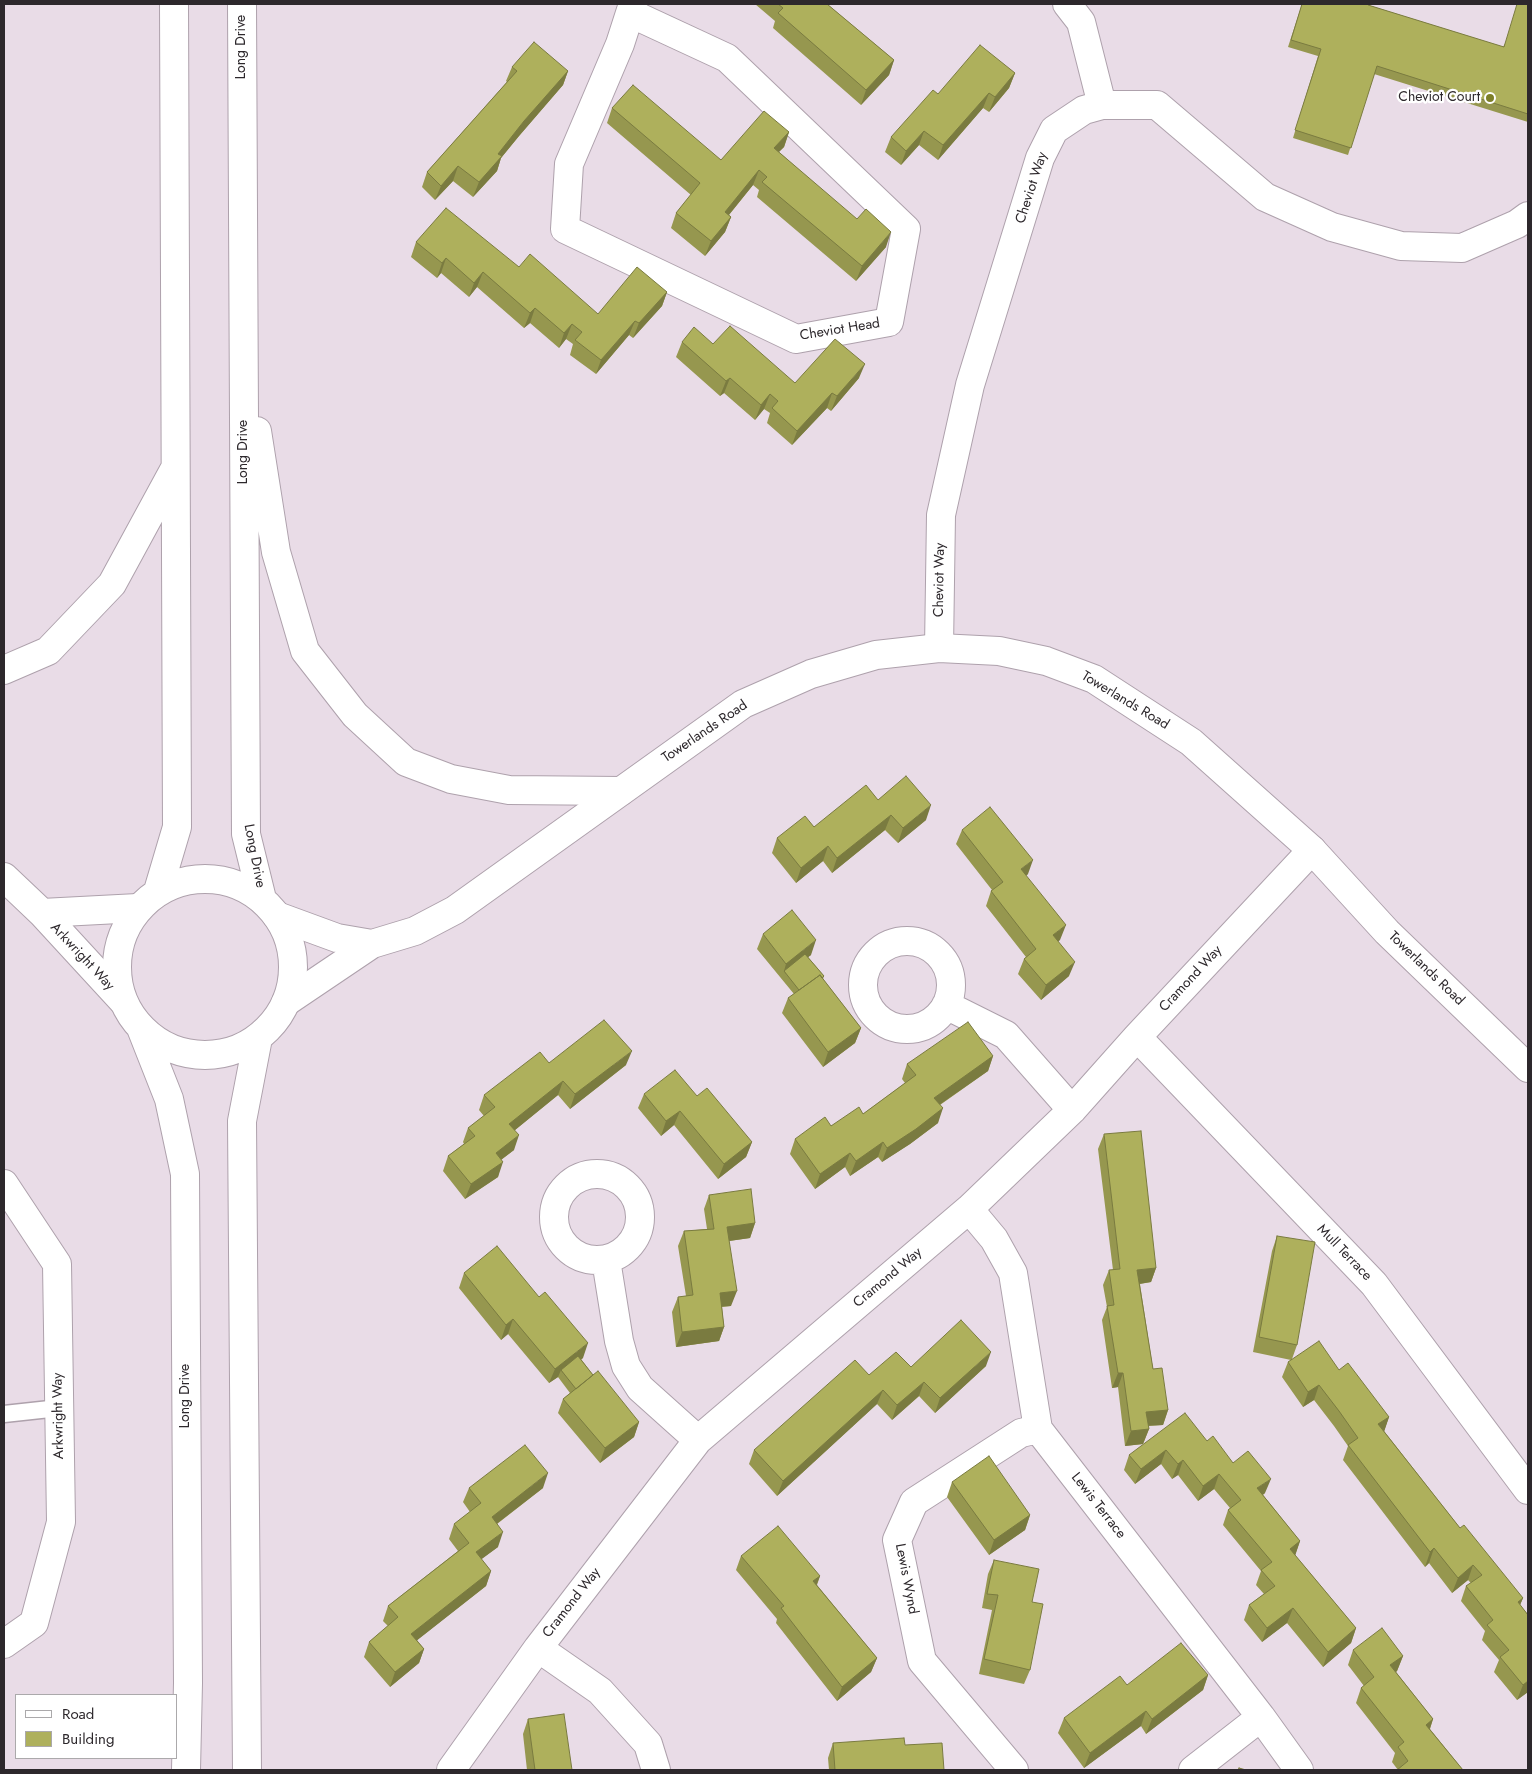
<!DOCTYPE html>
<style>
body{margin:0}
#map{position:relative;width:1532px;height:1774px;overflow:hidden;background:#e9dce7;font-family:Jost,sans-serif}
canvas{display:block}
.frame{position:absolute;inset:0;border:5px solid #2d282c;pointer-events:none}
.legend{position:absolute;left:15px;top:1694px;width:162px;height:65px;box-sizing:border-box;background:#fff;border:1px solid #aba9ab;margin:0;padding:6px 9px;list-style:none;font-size:15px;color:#2d282c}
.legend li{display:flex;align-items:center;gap:10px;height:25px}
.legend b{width:25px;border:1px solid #aba9ab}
</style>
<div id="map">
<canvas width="1532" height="1774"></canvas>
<div class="frame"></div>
<ul class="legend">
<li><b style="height:6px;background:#fff"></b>Road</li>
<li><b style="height:14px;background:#aeb05c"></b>Building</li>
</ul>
</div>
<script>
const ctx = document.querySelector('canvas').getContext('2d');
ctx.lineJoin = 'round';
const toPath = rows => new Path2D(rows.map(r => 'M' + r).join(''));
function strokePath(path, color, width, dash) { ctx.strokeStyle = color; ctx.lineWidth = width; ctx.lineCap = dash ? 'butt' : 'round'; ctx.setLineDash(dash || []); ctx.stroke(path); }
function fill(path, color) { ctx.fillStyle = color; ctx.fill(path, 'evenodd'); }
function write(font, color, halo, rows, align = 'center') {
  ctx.font = font + ' Jost,sans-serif'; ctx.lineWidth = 4.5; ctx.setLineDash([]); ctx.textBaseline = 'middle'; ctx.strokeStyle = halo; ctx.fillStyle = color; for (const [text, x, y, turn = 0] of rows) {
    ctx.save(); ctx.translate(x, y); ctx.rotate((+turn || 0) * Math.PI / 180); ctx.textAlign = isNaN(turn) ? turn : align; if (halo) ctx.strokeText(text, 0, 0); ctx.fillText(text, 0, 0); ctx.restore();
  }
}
const service = toPath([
 [4,1414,59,1408]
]);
const minor = toPath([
 [1067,4,1081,22,1102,105],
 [630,13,727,58,906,229,889,322,796,339,565,229,569,164,620,44,630,13,633,4],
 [939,648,941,515,970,385,1040,158,1054,130,1084,110,1102,105,1157,105,1265,197,1332,227,1401,246,1462,248,1517,224,1528,216],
 [4,877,42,913,123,1001],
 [42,913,138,908],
 '863 985a44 44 0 1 1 88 0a44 44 0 1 1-88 0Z',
 [946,1005,1006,1035,1072,1110],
 [1137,1037,1374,1284,1528,1490],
 '554 1217a43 43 0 1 1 86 0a43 43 0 1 1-86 0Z',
 [4,1184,57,1264,61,1522,34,1623,4,1644],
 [969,1209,994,1239,1013,1273,1038,1429,1261,1717,1299,1770],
 [606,1260,619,1341,626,1366,640,1388,698,1440],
 [538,1648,600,1691,648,1744,656,1770],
 [451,1770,538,1648,698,1440,969,1209,1072,1110,1137,1037,1312,850],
 [1014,1770,922,1661,897,1540,914,1502,1021,1433,1038,1429],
 [1193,1770,1261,1717]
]);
const tertiary = toPath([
 [277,916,337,938,372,944],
 [286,1002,372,944,415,931,455,910,743,704,811,674,876,655,939,648,999,651,1046,661,1094,679,1191,742,1312,850,1387,932,1528,1068]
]);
const secondary = toPath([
 [242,4,246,834,262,899],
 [257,431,276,552,305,651,355,715,406,762,451,779,509,790,621,791],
 [4,670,48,651,112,584,174,470],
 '117 967a88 88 0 1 1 176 0a88 88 0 1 1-176 0Z',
 [158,891,177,827,174,4],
 [141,1028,169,1099,185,1174,188,1683,186,1770],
 [247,1770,242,1121,258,1038]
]);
const wall = toPath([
 [755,4,827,4,894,60,889,75,861,105,773,28,775,21],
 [1302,4,1368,5,1503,47,1528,4,1528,122,1374,74,1348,155,1293,138,1318,56,1288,47],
 [512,67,568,71,563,85,519,136,501,158,497,171,473,197,453,181,435,200,422,187,427,172,507,82,506,81],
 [1015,73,1009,88,989,112,983,108,938,160,919,145,901,165,885,152,891,137,938,94],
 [612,108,721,160,789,132,784,147,779,152,886,247,856,281,757,197,759,190,753,185,729,215,731,217,725,232,705,256,671,228,676,213,691,195,607,123],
 [416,242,519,267,598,314,667,292,662,306,633,338,629,335,596,374,570,355,573,344,566,339,559,348,530,323,524,328,477,287,469,297,441,273,437,278,411,257],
 [682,342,713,344,795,383,859,378,831,411,827,408,792,445,767,423,770,413,764,409,755,420,724,393,720,396,676,357],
 [878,800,926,820,898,843,885,830,832,873,823,861,796,883,772,853,777,838,814,827],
 [962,830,1028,874,1026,876,1060,940,1058,941,1069,976,1041,1000,1018,974,1024,959,1026,957,986,906,991,891,992,890,956,844],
 [763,934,811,955,808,957,824,976,823,979,861,1028,855,1043,823,1067,782,1013,788,998,794,994,757,949],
 [993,1056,988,1071,940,1105,938,1123,910,1144,882,1162,878,1157,850,1176,845,1167,815,1189,790,1154,795,1139,863,1114,905,1083,902,1079,907,1064],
 [549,1063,626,1065,570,1109,558,1095,515,1130,514,1150,501,1160,498,1177,465,1199,443,1171,448,1156,464,1144,463,1142,468,1128,484,1116,479,1110,484,1095],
 [644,1094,697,1096,752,1142,746,1157,718,1179,674,1125,661,1136,638,1108],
 [1104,1134,1156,1268,1151,1282,1140,1284,1153,1369,1168,1410,1163,1425,1148,1426,1149,1429,1143,1444,1125,1446,1118,1387,1112,1388,1102,1320,1107,1307,1103,1285,1109,1270,1113,1270,1098,1149],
 [709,1195,755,1223,750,1238,729,1241,731,1306,722,1307,724,1327,719,1341,676,1347,672,1312,678,1297,686,1296,678,1246,684,1231,707,1229,704,1209],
 [1277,1236,1297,1345,1292,1359,1339,1370,1389,1417,1384,1431,1460,1528,1523,1598,1520,1605,1528,1615,1528,1692,1517,1700,1494,1672,1499,1660,1482,1640,1485,1631,1461,1601,1466,1586,1471,1583,1468,1580,1452,1593,1429,1563,1425,1567,1343,1460,1348,1446,1334,1426,1314,1400,1303,1407,1282,1377,1288,1362,1291,1360,1253,1352,1272,1251],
 [464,1273,583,1358,581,1359,593,1375,639,1422,634,1437,600,1463,558,1413,563,1399,570,1393,558,1377,549,1383,508,1334,501,1340,459,1288],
 [986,1366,935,1413,919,1396,892,1420,877,1404,777,1496,749,1464,754,1450,869,1375,911,1367],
 [1207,1441,1233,1463,1265,1493,1263,1495,1300,1541,1295,1555,1356,1628,1351,1643,1323,1667,1287,1623,1262,1642,1244,1620,1249,1605,1264,1594,1256,1585,1261,1571,1223,1525,1228,1510,1230,1508,1214,1489,1198,1501,1178,1475,1172,1479,1161,1464,1135,1484,1124,1470,1129,1455],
 [952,1482,1030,1515,1025,1530,989,1555,947,1497],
 [469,1488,543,1488,497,1524,498,1547,481,1559,491,1571,486,1586,417,1640,424,1649,419,1663,390,1687,364,1657,369,1642,388,1626,383,1621,388,1606,458,1551,449,1539,454,1524,470,1512,463,1502],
 [741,1556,820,1576,817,1585,877,1658,871,1672,837,1701,776,1623,777,1619,736,1570],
 [994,1560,1032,1602,1030,1670,1024,1684,979,1674,992,1610,982,1608,988,1574],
 [1353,1650,1403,1656,1397,1671,1396,1672,1433,1719,1430,1729,1463,1770,1398,1770,1392,1762,1395,1753,1356,1703,1361,1688,1364,1686,1348,1665],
 [1208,1675,1203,1690,1146,1734,1141,1726,1084,1768,1058,1733,1064,1718,1127,1685],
 [528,1719,572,1770,527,1770,523,1734],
 [833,1743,905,1745,944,1770,829,1770,828,1758]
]);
const shadedWall = toPath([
 [894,60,889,75,861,105,866,90],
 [568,71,563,85,519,136,501,158,497,171,473,197,479,182,498,154,524,121],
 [1015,73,1009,88,989,112,995,97],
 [989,93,983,108,938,160,943,145],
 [924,131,919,145,901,165,906,151],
 [789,132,784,147,768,162,774,148],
 [458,166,453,181,435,200,441,186],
 [759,170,753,185,719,227,725,212],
 [731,217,725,232,705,256,711,241],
 [891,232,886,247,856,281,862,266],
 [446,258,441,273,437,278,442,263],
 [483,272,477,287,469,297,474,283],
 [667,292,662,306,633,338,639,323],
 [535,308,530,323,524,328,530,313],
 [635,321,629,335,596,374,601,360],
 [572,324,566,339,559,348,564,333],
 [865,364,859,378,831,411,837,396],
 [730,378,724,393,720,396,726,381],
 [832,393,827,408,792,445,797,431],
 [770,394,764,409,755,420,761,405],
 [931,805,926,820,898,843,903,828],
 [891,815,885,830,832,873,837,858],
 [828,846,823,861,796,883,801,868],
 [1033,860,1028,874,1015,883,1021,869],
 [1066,925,1060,940,1047,950,1053,935],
 [816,940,811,955,786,974,784,971,786,964],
 [1075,962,1069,976,1041,1000,1046,985],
 [861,1028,855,1043,823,1067,828,1052],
 [632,1051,626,1065,570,1109,575,1094],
 [993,1056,988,1071,929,1112,934,1098],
 [563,1081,558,1095,504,1139,509,1124],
 [943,1108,938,1123,910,1144,882,1162,887,1148],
 [680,1111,674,1125,661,1136,666,1121],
 [519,1135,514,1150,490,1168,496,1153],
 [752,1142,746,1157,718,1179,724,1164],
 [883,1142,878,1157,850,1176,856,1161],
 [850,1153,845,1167,815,1189,820,1174],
 [503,1162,498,1177,465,1199,471,1184],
 [755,1223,750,1238,722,1242,727,1227],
 [1156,1268,1151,1282,1132,1285,1137,1270],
 [737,1291,731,1306,714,1307,720,1293],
 [513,1319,508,1334,501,1340,506,1325],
 [724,1327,719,1341,676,1347,682,1332],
 [588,1343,583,1358,563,1373,561,1370,558,1377,549,1383,555,1369],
 [991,1352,986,1366,935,1413,940,1398],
 [1118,1373,1123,1373,1118,1387,1112,1388],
 [924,1382,919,1396,892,1420,897,1405],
 [1319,1385,1314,1400,1303,1407,1308,1392],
 [883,1390,877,1404,777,1496,783,1481],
 [1168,1410,1163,1425,1141,1426,1146,1412],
 [1389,1417,1384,1432,1378,1424],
 [639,1422,634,1437,600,1463,605,1448],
 [1149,1429,1143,1444,1125,1446,1131,1431],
 [1166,1450,1161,1464,1135,1484,1141,1469],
 [1183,1460,1178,1475,1172,1479,1178,1464],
 [548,1473,543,1488,486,1532,492,1517],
 [1219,1474,1214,1489,1198,1501,1203,1486],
 [1271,1479,1265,1493,1252,1502,1257,1488],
 [1030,1515,1025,1530,989,1555,994,1540],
 [503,1532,498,1547,471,1567,476,1552],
 [1300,1541,1295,1556,1290,1549],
 [1434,1548,1429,1563,1425,1567,1430,1552],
 [1473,1565,1468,1580,1452,1593,1458,1578],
 [491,1571,486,1586,406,1649,411,1634],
 [820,1576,814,1591,813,1581],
 [1523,1598,1517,1612,1518,1602],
 [1293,1608,1287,1623,1262,1642,1267,1628],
 [1356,1628,1351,1643,1323,1667,1328,1652],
 [424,1649,419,1663,390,1687,395,1672],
 [1403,1656,1397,1671,1385,1680,1390,1665],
 [877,1658,871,1672,837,1701,842,1687],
 [1208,1675,1203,1690,1146,1734,1152,1719],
 [1528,1681,1528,1692,1517,1700,1523,1685],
 [1146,1711,1141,1726,1084,1768,1090,1753],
 [1433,1719,1428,1734,1426,1725]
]);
const building = toPath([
 [778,4,827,4,894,60,866,90,778,13,783,8,778,4],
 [1302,4,1368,4,1368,5,1504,47,1517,4,1528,4,1528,114,1377,66,1351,148,1295,130,1321,49,1291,40,1302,4],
 [534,42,568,71,524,121,498,154,502,156,479,182,458,166,441,186,427,172,517,71,512,67,534,42],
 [980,45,1015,73,995,97,989,93,943,145,924,131,906,151,891,137,933,90,938,94,980,45],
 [633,85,721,160,764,111,789,132,774,148,857,219,866,209,891,232,862,266,762,182,767,177,759,170,725,212,731,217,711,241,676,213,700,183,612,108,633,85],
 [446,208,519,267,530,254,598,314,637,267,667,292,639,323,635,321,601,360,575,340,582,332,572,324,564,333,535,308,530,313,483,272,474,283,446,258,442,263,416,242,446,208],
 [730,326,795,383,835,339,865,364,837,396,832,393,797,431,772,408,778,401,770,394,761,405,730,378,726,381,682,342,694,327,713,344,730,326],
 [906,776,931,805,903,828,891,815,837,858,828,846,801,868,777,838,805,816,814,827,866,785,878,800,906,776],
 [990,807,1033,860,1021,869,1066,925,1053,935,1075,962,1046,985,1024,959,1036,949,991,891,1003,882,962,830,990,807],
 [792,910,816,940,786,964,763,934,792,910],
 [805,954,824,976,822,978,820,975,799,990,784,971,805,954],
 [820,975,861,1028,828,1052,788,998,820,975],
 [604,1020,632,1051,575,1094,563,1081,509,1124,519,1135,496,1153,503,1162,471,1184,448,1156,475,1136,468,1128,495,1107,484,1095,540,1052,549,1063,604,1020],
 [968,1022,993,1056,934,1098,943,1108,916,1129,887,1148,883,1142,856,1161,850,1153,820,1174,795,1139,825,1117,831,1126,859,1107,863,1114,916,1075,907,1064,968,1022],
 [675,1070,697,1096,707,1088,752,1142,724,1164,680,1111,666,1121,644,1094,675,1070],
 [1141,1131,1156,1268,1137,1270,1153,1369,1162,1368,1168,1410,1146,1412,1149,1429,1131,1431,1123,1373,1118,1373,1107,1306,1114,1305,1109,1270,1120,1269,1104,1134,1141,1131],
 [751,1189,755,1223,727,1227,737,1291,720,1293,724,1327,682,1332,678,1297,693,1295,684,1231,714,1229,709,1195,751,1189],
 [1277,1236,1315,1242,1297,1345,1259,1337,1277,1236],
 [497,1246,539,1297,545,1292,588,1343,555,1369,513,1319,506,1325,464,1273,497,1246],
 [961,1320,991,1352,940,1398,924,1382,897,1405,883,1390,783,1481,754,1450,855,1360,869,1375,896,1352,911,1367,961,1320],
 [1319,1341,1339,1370,1348,1363,1389,1417,1378,1424,1460,1528,1464,1525,1523,1598,1518,1602,1528,1615,1528,1681,1523,1685,1500,1657,1509,1650,1487,1625,1493,1620,1466,1586,1482,1575,1473,1565,1458,1578,1434,1548,1430,1552,1348,1445,1358,1438,1339,1411,1319,1385,1308,1392,1288,1362,1319,1341],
 [578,1356,593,1375,576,1389,561,1370,578,1356],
 [598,1371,639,1422,605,1448,563,1399,598,1371],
 [1185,1413,1207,1441,1213,1436,1233,1463,1248,1451,1271,1479,1257,1488,1300,1541,1290,1549,1356,1628,1328,1652,1293,1608,1267,1628,1249,1605,1275,1586,1261,1570,1272,1562,1228,1510,1241,1500,1219,1474,1203,1486,1183,1460,1178,1464,1166,1450,1141,1469,1129,1455,1185,1413],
 [525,1445,548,1473,492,1517,503,1532,476,1552,491,1571,411,1634,424,1649,395,1672,369,1642,398,1617,388,1606,469,1543,454,1524,481,1503,469,1488,525,1445],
 [989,1456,1030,1515,994,1540,952,1482,989,1456],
 [778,1526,820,1576,813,1581,877,1658,842,1687,781,1608,784,1606,741,1556,778,1526],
 [994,1560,1039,1569,1032,1602,1043,1604,1030,1670,984,1659,998,1595,987,1594,994,1560],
 [1382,1628,1403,1656,1390,1665,1433,1719,1426,1725,1463,1770,1397,1770,1408,1761,1398,1747,1404,1742,1361,1688,1374,1677,1353,1650,1382,1628],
 [1181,1643,1208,1675,1152,1719,1146,1711,1090,1753,1064,1718,1120,1676,1127,1685,1181,1643],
 [564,1714,572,1770,535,1770,528,1719,564,1714],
 [904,1738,905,1745,942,1743,944,1770,835,1770,833,1743,904,1738],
 [1239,1768,1246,1770,1238,1770,1239,1768]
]);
const markers = [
 [1490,98,5,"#7d7f28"]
];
const streetNames = [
 ["Long Drive",242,47,-90],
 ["Cheviot Way",1032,188,-72],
 ["Cheviot Head",840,330,-9],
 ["Long Drive",244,452,-90],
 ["Cheviot Way",940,580,-89],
 ["Towerlands Road",1125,701,31],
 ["Towerlands Road",705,732,-34],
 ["Long Drive",254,856,79],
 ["Arkwright Way",82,957,47],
 ["Towerlands Road",1426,969,44],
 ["Cramond Way",1191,979,-47],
 ["Mull Terrace",1344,1253,46],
 ["Cramond Way",888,1278,-40],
 ["Long Drive",186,1396,-90],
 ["Arkwright Way",59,1416,-91],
 ["Lewis Terrace",1098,1506,52],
 ["Lewis Wynd",906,1579,79],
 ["Cramond Way",572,1603,-52]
];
const poiNames = [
 ["Cheviot Court",1480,98]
];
strokePath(service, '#aea1ac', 19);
strokePath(minor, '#aea1ac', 30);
strokePath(tertiary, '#aea1ac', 30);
strokePath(secondary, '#aea1ac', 30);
strokePath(service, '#fff', 16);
strokePath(minor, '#fff', 28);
strokePath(tertiary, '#fff', 28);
strokePath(secondary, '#fff', 28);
fill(wall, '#96974f');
fill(shadedWall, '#7a7b40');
fill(building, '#aeb05c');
strokePath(building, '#7a7b40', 1);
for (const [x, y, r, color] of markers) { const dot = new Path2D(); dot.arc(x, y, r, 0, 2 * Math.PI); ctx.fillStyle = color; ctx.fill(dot); strokePath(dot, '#fff', 2); }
write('14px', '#2d282c', '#fff', streetNames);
write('14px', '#2d282c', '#fff', poiNames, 'right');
</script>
